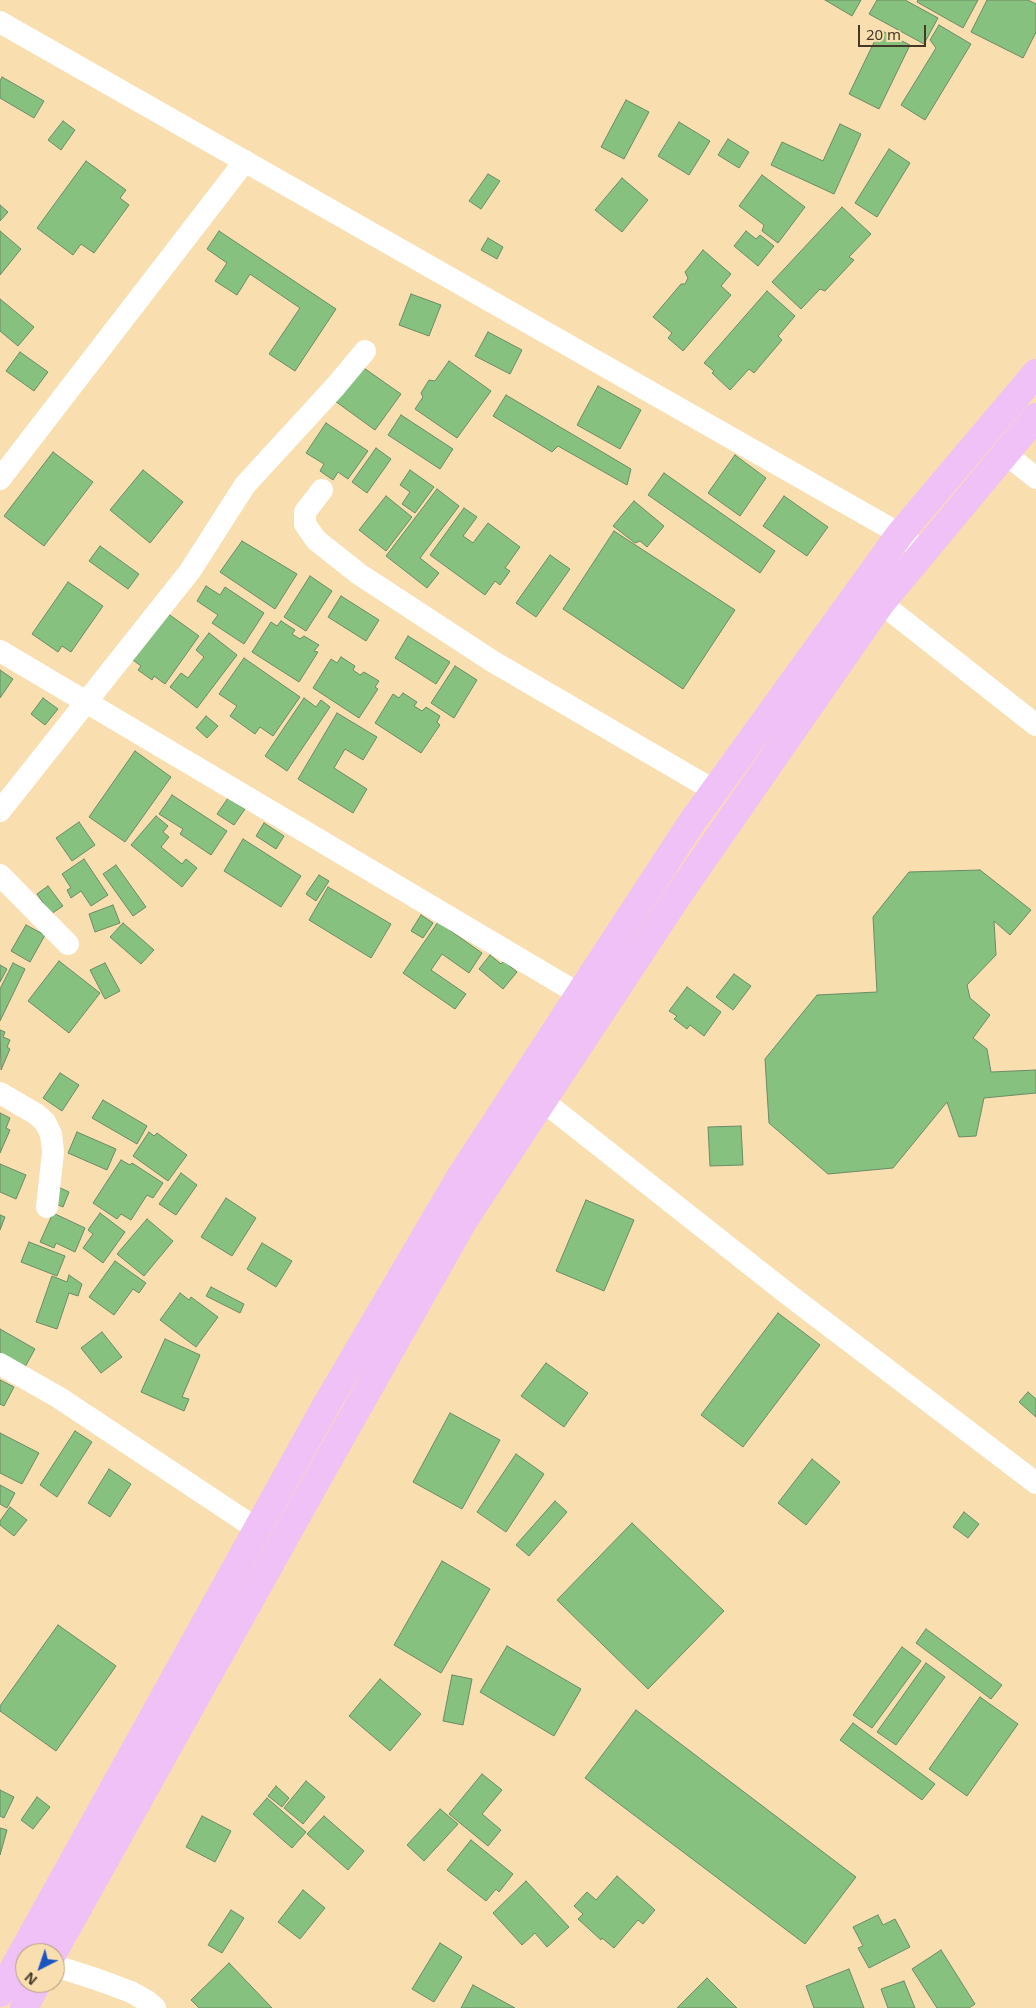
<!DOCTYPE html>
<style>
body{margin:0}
#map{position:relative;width:1036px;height:2008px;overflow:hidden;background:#f9deb0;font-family:"Noto Sans",sans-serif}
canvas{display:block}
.north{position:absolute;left:15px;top:1943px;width:50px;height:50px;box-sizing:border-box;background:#f9deb0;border:1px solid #b09c79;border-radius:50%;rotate:221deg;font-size:14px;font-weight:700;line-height:20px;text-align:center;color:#433926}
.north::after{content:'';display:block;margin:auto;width:18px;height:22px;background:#1b55c2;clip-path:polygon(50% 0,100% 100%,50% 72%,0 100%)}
.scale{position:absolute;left:858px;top:25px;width:68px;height:22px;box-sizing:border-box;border:2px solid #433926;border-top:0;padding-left:6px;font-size:15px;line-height:18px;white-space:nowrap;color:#433926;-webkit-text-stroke:4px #f9deb0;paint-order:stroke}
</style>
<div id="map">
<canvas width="1036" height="2008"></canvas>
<div class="north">N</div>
<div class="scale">20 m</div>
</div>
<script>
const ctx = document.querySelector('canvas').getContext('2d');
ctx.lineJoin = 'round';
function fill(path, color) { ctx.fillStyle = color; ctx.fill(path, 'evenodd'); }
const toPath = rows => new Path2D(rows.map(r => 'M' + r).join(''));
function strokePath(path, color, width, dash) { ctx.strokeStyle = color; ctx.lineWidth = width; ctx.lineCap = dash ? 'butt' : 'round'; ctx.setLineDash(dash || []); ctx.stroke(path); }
const building = toPath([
 [825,0,861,0,852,16,825,0],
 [877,0,905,0,938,18,924,44,869,14,877,0],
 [918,0,978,0,963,28,917,2,918,0],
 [987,0,1028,0,1036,4,1036,32,1023,58,971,32,987,0],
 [939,25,971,44,925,120,901,105,936,48,930,40,939,25],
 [880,30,910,45,879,109,849,94,880,30],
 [2,77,44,101,34,118,0,98,0,81,2,77],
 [626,100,649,112,624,159,601,147,626,100],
 [63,121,75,130,61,150,48,140,63,121],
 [679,122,710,141,689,175,658,156,679,122],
 [840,124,861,134,834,194,771,165,782,142,823,161,840,124],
 [728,139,749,152,739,168,718,155,728,139],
 [889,149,910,163,877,217,855,203,889,149],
 [86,161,126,190,120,198,129,205,94,253,81,244,73,255,37,228,86,161],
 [488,174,500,181,481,209,469,201,488,174],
 [762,175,805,207,778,243,762,231,764,225,739,206,762,175],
 [622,178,648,200,622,232,595,210,622,178],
 [0,205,8,212,0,221,0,205],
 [842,207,871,234,849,257,854,260,825,291,820,289,801,309,772,282,842,207],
 [0,231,21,249,0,275,0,231],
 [219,231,336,309,295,371,269,354,300,308,250,274,237,295,215,281,227,263,207,249,219,231],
 [746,231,756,239,760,235,774,246,758,266,734,246,746,231],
 [488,238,503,247,497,259,481,250,488,238],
 [703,250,731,274,721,286,731,295,683,351,668,338,672,333,653,317,681,284,685,284,688,278,685,272,703,250],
 [767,291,795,316,778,336,782,340,754,373,749,369,730,390,712,373,714,371,704,363,767,291],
 [411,294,441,305,429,336,399,325,411,294],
 [0,299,34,327,18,346,0,331,0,299],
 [488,332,522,350,510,374,475,356,488,332],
 [20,352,48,372,34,391,6,371,20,352],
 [449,361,491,391,457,438,415,409,423,397,421,393,429,380,435,381,449,361],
 [361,366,401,394,375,430,335,401,361,366],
 [598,386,641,410,620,449,577,425,598,386],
 [506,395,631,469,627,485,558,446,552,452,493,416,506,395],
 [401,415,453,449,440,469,388,435,401,415],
 [326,423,368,451,348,479,338,472,333,480,320,471,324,464,306,453,326,423],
 [376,448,391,459,367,493,352,482,376,448],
 [53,452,93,482,44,546,4,516,53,452],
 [735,455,766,478,740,516,708,493,735,455],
 [143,470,183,502,150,543,110,510,143,470],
 [410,470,434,487,415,513,402,504,410,492,400,485,410,470],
 [664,473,775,551,760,573,648,495,664,473],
 [437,489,459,506,420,558,439,573,427,588,386,556,437,489],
 [386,496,412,517,386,551,359,530,386,496],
 [784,496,828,527,807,556,763,526,784,496],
 [634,501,664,526,647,547,640,541,635,543,613,526,634,501],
 [464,508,477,517,463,536,473,543,488,523,520,547,505,568,510,571,500,585,495,581,485,595,430,555,464,508],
 [614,531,735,610,683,689,563,609,614,531],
 [242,541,297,574,275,609,220,572,242,541],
 [100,546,139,574,128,589,89,561,100,546],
 [550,555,570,569,536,617,516,603,550,555],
 [310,576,332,591,306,631,284,617,310,576],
 [68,582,103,606,71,652,62,646,58,652,32,634,68,582],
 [206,586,220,595,225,587,264,613,244,644,212,623,218,615,197,601,206,586],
 [341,596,379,620,366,641,328,617,341,596],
 [167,613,199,636,165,684,154,676,152,680,138,670,141,666,133,660,167,613],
 [281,621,295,630,292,634,300,639,304,636,319,645,314,651,318,652,299,682,252,652,271,622,277,626,281,621],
 [209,633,237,655,197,708,170,687,181,673,188,678,204,657,196,650,209,633],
 [408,636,450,662,436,684,395,658,408,636],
 [341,657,355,666,353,670,360,675,364,672,379,681,375,687,378,689,359,718,313,688,331,659,337,663,341,657],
 [244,658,300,697,273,736,260,727,255,734,230,716,237,706,219,694,244,658],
 [455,666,477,680,454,718,431,703,455,666],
 [0,670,13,679,0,698,0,670],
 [403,693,417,702,414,706,422,711,426,707,440,716,437,722,440,725,421,753,375,723,393,694,399,698,403,693],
 [43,698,58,709,45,725,31,714,43,698],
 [304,698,316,707,321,700,330,707,287,771,265,756,304,698],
 [337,713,377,737,363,760,345,749,334,768,367,789,353,813,298,779,337,713],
 [206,716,218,726,207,738,196,728,206,716],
 [135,751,171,777,125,842,89,817,135,751],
 [172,795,227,831,211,855,180,834,183,829,159,814,172,795],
 [228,798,245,809,234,825,217,814,228,798],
 [156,816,168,826,163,832,169,837,161,847,182,864,186,859,197,868,182,887,131,845,156,816],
 [79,822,95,845,72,861,56,838,79,822],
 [264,823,284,836,276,849,256,836,264,823],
 [243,839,301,876,281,907,224,871,243,839],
 [84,859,108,895,91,906,81,891,71,898,67,890,71,888,62,874,84,859],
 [116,865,146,907,133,916,103,874,116,865],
 [980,870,1031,910,1010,935,994,921,996,955,967,985,970,998,990,1015,973,1038,987,1049,991,1072,1036,1070,1036,1093,984,1098,976,1136,959,1137,947,1102,893,1168,828,1174,769,1123,765,1059,817,995,877,992,873,917,909,872,980,870],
 [319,875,329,881,316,901,306,894,319,875],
 [48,886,63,906,51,914,37,894,48,886],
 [328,887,391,924,371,958,309,920,328,887],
 [113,905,120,923,95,932,89,914,113,905],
 [421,915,433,923,423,938,411,931,421,915],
 [438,922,482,953,469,973,442,954,431,970,466,994,455,1009,403,973,438,922],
 [123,923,154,950,141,964,110,937,123,923],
 [26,925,45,935,30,962,11,951,26,925],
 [490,955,501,964,504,961,517,972,503,989,479,969,490,955],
 [59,961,100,993,69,1033,28,1001,59,961],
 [13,963,25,969,0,1021,0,989,13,963],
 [105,963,120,991,105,999,90,970,105,963],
 [0,965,7,969,0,982,0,965],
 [734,974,751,986,733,1010,716,997,734,974],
 [687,987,721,1012,704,1036,690,1025,687,1029,674,1019,677,1016,669,1011,687,987],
 [0,1030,5,1032,3,1037,10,1040,7,1047,10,1049,1,1070,0,1030],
 [60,1073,79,1085,62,1111,43,1098,60,1073],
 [103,1100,147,1126,137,1144,92,1118,103,1100],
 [0,1113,10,1118,6,1128,10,1130,0,1153,0,1113],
 [741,1126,743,1165,710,1166,708,1127,741,1126],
 [77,1132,116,1149,107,1170,68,1153,77,1132],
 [149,1132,154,1136,157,1133,187,1155,168,1181,133,1156,149,1132],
 [121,1160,130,1165,132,1163,163,1183,153,1198,147,1195,131,1220,121,1214,117,1219,93,1203,121,1160],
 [0,1164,26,1175,16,1199,0,1192,0,1164],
 [181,1173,197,1185,176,1215,159,1204,181,1173],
 [56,1186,69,1192,63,1207,49,1201,56,1186],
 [226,1198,256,1218,232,1256,201,1237,226,1198],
 [586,1200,634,1220,604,1291,556,1271,586,1200],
 [53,1213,85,1228,75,1252,56,1243,54,1248,40,1242,53,1213],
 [100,1213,125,1232,103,1263,83,1248,93,1234,88,1230,100,1213],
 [0,1215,5,1217,0,1230,0,1215],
 [147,1219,173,1241,144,1276,117,1254,147,1219],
 [29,1242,65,1256,57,1276,21,1262,29,1242],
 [262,1243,292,1261,276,1287,247,1269,262,1243],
 [115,1261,146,1283,139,1293,133,1289,114,1315,89,1297,115,1261],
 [69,1275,82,1284,78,1296,69,1293,57,1329,36,1322,52,1276,67,1282,69,1275],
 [211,1287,244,1304,240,1313,206,1296,211,1287],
 [180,1293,189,1300,191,1297,218,1317,196,1347,160,1320,180,1293],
 [778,1313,820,1345,743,1447,701,1415,778,1313],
 [0,1329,35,1349,25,1367,0,1353,0,1329],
 [102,1332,122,1357,101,1373,81,1348,102,1332],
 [165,1339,200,1355,182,1397,189,1399,184,1411,141,1392,165,1339],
 [546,1363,588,1393,564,1427,521,1396,546,1363],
 [0,1380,14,1387,4,1406,0,1404,0,1380],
 [1028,1392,1036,1399,1036,1417,1019,1402,1028,1392],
 [450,1413,500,1440,462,1509,413,1482,450,1413],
 [75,1431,92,1442,57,1497,40,1485,75,1431],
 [0,1433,39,1453,22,1484,0,1473,0,1433],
 [516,1454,544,1474,506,1532,477,1512,516,1454],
 [812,1459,840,1482,806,1525,778,1503,812,1459],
 [109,1469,131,1484,110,1517,88,1503,109,1469],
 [0,1485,15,1493,7,1508,0,1504,0,1485],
 [555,1501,567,1512,529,1556,516,1545,555,1501],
 [10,1507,27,1520,14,1536,0,1525,0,1521,10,1507],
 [964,1512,979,1524,968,1538,953,1527,964,1512],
 [632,1523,724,1611,648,1689,557,1600,632,1523],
 [442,1561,490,1589,441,1673,394,1645,442,1561],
 [58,1625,116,1666,56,1751,0,1711,0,1706,58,1625],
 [926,1629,1002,1685,991,1699,916,1643,926,1629],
 [507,1646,581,1689,554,1736,480,1692,507,1646],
 [902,1647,921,1661,872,1728,853,1715,902,1647],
 [926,1663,945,1677,896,1745,877,1732,926,1663],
 [452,1675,472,1679,463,1725,443,1721,452,1675],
 [380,1679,421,1714,390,1751,349,1716,380,1679],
 [980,1697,1018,1724,967,1796,929,1769,980,1697],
 [636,1710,856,1877,805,1944,585,1778,636,1710],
 [853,1723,935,1784,922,1800,840,1740,853,1723],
 [482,1774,502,1790,482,1814,501,1830,488,1846,449,1814,482,1774],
 [306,1781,325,1797,303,1824,284,1808,306,1781],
 [276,1786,289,1798,282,1807,268,1796,276,1786],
 [0,1790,14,1797,4,1818,0,1816,0,1790],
 [37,1797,50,1807,33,1829,21,1820,37,1797],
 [267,1798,306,1832,292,1848,253,1814,267,1798],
 [440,1809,458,1824,424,1861,407,1845,440,1809],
 [202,1816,231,1831,215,1862,186,1847,202,1816],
 [324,1816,364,1851,348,1870,307,1834,324,1816],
 [0,1828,7,1830,0,1855,0,1828],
 [471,1840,513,1874,499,1892,496,1889,486,1901,447,1870,471,1840],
 [617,1876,655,1910,643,1924,638,1920,614,1948,602,1938,601,1940,578,1919,583,1914,574,1906,587,1892,596,1900,617,1876],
 [526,1881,569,1927,547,1947,535,1933,522,1945,493,1913,526,1881],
 [303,1890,325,1908,300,1939,278,1922,303,1890],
 [231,1910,244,1918,222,1953,208,1945,231,1910],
 [878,1915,883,1925,895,1919,910,1947,869,1968,858,1948,863,1946,853,1927,878,1915],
 [440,1943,462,1957,434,2002,412,1989,440,1943],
 [941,1950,975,2004,969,2008,937,2008,912,1969,941,1950],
 [229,1963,272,2008,199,2008,191,2000,229,1963],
 [849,1969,864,2008,814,2008,806,1986,849,1969],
 [707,1978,737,2008,677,2008,707,1978],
 [904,1981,915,2008,888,2008,881,1989,904,1981],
 [473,1985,515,2008,461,2008,473,1985]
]);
const minor = toPath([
 [0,22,900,534,922,552],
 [1006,454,1036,478],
 [0,479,245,161],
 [322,490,305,512,305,524,316,540,359,574,492,661,715,791],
 [881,603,1036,725],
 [0,651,579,994],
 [0,811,190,571,245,485,335,387,365,351],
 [0,875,68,944],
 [528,1092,543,1101,789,1295,1036,1483],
 [0,1093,36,1114,45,1122,51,1134,53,1152,47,1207],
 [0,1364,58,1397,257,1529],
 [55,1966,96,1979,131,1992,147,2001,155,2008]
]);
const major = toPath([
 [53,1953,326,1464,464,1220,679,894,881,603,1036,417],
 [0,1993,325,1407,460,1177,692,822,900,534,1036,373],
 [24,2008,37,1983]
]);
fill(building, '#87c17f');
strokePath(building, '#6a8b65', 1);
strokePath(minor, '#fff', 22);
strokePath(major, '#efc1f7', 28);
</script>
